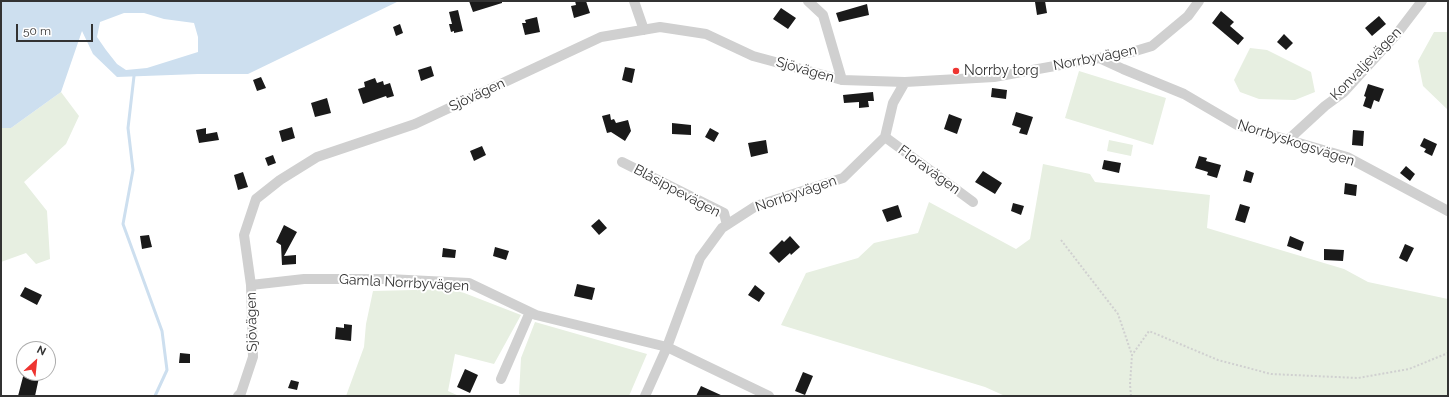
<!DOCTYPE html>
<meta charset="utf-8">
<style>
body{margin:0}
#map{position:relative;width:1449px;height:397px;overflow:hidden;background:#fff;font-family:Raleway,sans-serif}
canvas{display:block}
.frame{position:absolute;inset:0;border:2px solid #333;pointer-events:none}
.north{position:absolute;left:16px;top:341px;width:40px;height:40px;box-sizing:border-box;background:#fff;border:1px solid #adadad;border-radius:50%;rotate:27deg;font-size:11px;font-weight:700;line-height:16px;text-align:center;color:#333}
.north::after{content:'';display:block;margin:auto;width:14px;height:18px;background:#ee3531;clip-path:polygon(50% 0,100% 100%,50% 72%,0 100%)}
.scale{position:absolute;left:16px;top:24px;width:77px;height:18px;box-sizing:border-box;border:2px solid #333;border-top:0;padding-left:5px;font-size:12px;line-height:14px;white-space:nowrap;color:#333;-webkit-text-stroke:3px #fff;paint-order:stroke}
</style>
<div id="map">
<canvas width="1449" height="397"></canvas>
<div class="frame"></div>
<div class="north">N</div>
<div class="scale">50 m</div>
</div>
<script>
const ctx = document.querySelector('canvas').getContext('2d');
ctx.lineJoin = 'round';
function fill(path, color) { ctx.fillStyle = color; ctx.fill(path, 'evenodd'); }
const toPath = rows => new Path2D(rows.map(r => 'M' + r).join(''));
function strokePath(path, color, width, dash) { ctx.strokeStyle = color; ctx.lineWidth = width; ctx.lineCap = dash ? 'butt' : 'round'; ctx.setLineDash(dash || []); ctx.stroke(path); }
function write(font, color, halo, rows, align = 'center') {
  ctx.font = font + ' Raleway,sans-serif'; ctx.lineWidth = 4; ctx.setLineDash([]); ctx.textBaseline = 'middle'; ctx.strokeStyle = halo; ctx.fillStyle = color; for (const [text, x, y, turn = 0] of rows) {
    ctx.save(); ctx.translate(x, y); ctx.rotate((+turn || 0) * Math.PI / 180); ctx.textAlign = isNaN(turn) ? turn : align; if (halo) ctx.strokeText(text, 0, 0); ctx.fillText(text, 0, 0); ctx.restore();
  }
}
const green = toPath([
 [1434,32,1448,32,1448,110,1423,86,1418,61],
 [1250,48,1267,50,1311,72,1315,92,1295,100,1259,99,1240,92,1234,80],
 [1079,71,1166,98,1153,145,1065,118],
 [61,92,79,116,66,144,24,182,47,211,50,259,36,264,26,253,1,262,1,128,11,128],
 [1109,140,1133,145,1131,156,1107,151],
 [1043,164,1090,174,1095,182,1210,195,1207,228,1344,269,1368,282,1448,299,1448,396,1005,396,985,387,781,325,806,273,858,258,874,243,918,233,929,202,1016,249,1030,239],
 [454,289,521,315,494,364,455,354,448,391,459,396,346,396,364,347,366,324,373,291],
 [535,322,647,354,629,396,523,396,519,394,521,358]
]);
const water = toPath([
 [1,1,399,1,248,74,198,74,117,77,93,54,82,31,61,92,11,128,1,128],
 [124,13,144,13,164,19,194,23,198,37,198,52,147,68,126,70,117,64,106,50,97,37,100,22]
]);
const stream = toPath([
 [134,76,128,128,133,170,123,224,162,331,167,370,155,396]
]);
const building = toPath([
 [469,1,502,1,502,3,473,12],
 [575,1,586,1,590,13,574,18,571,6,576,5],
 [1040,1,1045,1,1047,13,1037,15,1035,2],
 [867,4,869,15,839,22,836,13],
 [781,8,796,18,788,29,773,19],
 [458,10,463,31,454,33,454,31,451,32,449,24,452,24,449,12],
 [1221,11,1234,22,1230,26,1244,38,1238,45,1212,23],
 [1379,16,1386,24,1372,36,1365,28],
 [537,17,540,32,525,35,522,23,526,23,525,20],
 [400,24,403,33,396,36,393,27],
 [1284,34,1293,43,1286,50,1277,42],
 [431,66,434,76,421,81,418,70],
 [625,67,635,69,632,83,622,80],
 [261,77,266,88,257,91,253,80],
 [375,78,377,83,383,81,384,85,390,83,394,96,387,98,386,96,363,104,358,89,365,87,364,82],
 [1368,84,1384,89,1379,102,1374,100,1371,109,1363,106,1366,97,1364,96],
 [992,88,1007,90,1006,99,991,97],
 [873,92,874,101,868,101,869,107,859,108,859,102,844,103,843,95],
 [327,98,331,113,315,117,311,103],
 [1016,112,1033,117,1027,135,1019,133,1021,128,1012,125],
 [610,114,611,120,614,119,616,123,628,120,631,131,625,141,611,132,607,133,602,116],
 [949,114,962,119,957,134,944,129],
 [672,123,691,125,691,135,672,134],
 [292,127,295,138,282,142,279,131],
 [206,128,206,134,217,132,219,140,199,143,196,130],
 [710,128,719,133,714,142,705,137],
 [1353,130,1364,131,1363,146,1352,145],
 [1424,138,1437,144,1432,156,1424,152,1426,149,1420,146],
 [766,140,768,153,751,157,748,143],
 [482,146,486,155,474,161,470,151],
 [273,155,276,163,268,166,265,158],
 [1199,156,1207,158,1206,161,1221,165,1217,178,1207,175,1208,172,1195,168],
 [1104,160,1121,163,1119,173,1102,169],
 [1406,166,1415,174,1410,181,1400,173],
 [1246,170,1254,173,1251,183,1243,181],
 [983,171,1002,183,995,194,975,182],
 [243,172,248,187,238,190,234,175],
 [1345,183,1357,185,1356,196,1344,194],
 [1013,203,1024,206,1021,215,1011,211],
 [1240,204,1250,207,1245,223,1235,220],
 [898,205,902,217,887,222,882,210],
 [599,219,607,228,599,235,591,226],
 [284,225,297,232,284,256,296,255,296,264,282,265,281,245,276,242],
 [149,235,152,247,142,249,140,236],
 [790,236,800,247,791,255,790,253,779,263,769,253,782,240,784,242],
 [1290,236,1304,242,1301,251,1287,246],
 [1405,244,1414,248,1407,262,1399,258],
 [495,247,509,251,506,260,493,256],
 [443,248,456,250,455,258,442,257],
 [1324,249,1344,250,1343,261,1324,260],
 [577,284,595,288,592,300,574,296],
 [755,285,765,293,759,302,748,295],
 [25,287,42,295,37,305,20,296],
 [344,324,352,325,351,341,335,339,336,327,344,328],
 [180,353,190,354,190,363,179,363],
 [465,369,478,375,470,393,457,387],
 [803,372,813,376,805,395,795,391],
 [24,373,40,373,35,396,18,396],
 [291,380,299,382,297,390,288,388],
 [701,386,723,396,696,396]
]);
const path = toPath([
 [1061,240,1118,314,1132,355],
 [1131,396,1130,384,1132,355,1149,331,1218,360,1271,374,1358,378,1409,369,1448,353]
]);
const street = toPath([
 [634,1,644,30],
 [808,1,823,15,842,80],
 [1099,58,1123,69,1184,94,1237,125,1347,157,1448,211],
 [885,137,973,202],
 [1288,140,1325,106,1344,92,1396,35,1422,1],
 [622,162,724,213,727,225],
 [251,285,304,279,388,279,469,283,536,315,667,347,769,396],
 [501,379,530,312],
 [238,396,241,393,253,357,251,285,244,235,256,199,280,180,317,157,415,124,601,37,660,27,706,34,753,56,842,80,905,82],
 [645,396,667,347,700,258,722,228,756,206,843,178,885,137,893,103,905,82,994,77,1132,52,1152,46,1188,16,1199,1]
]);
const markers = [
 [956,71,4,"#ee3531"]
];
const streetNames = [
 ["Norrbyvägen",1095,58,-11],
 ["Konvaljevägen",1366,64,-46],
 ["Sjövägen",805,70,16],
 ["Sjövägen",477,95,-25],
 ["Norrbyskogsvägen",1296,143,18],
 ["Floravägen",929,170,36],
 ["Blåsippevägen",677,191,28],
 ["Norrbyvägen",796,194,-19],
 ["Gamla Norrbyvägen",404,283,3],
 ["Sjövägen",252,322,-91]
];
const poiNames = [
 ["Norrby torg",964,71]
];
fill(green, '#e7efe1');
fill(water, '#cddfef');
strokePath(stream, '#cddfef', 3);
fill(building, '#1a1a1a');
strokePath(path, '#d0d0d0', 2, [2, 2]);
strokePath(street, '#d0d0d0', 10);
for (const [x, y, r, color] of markers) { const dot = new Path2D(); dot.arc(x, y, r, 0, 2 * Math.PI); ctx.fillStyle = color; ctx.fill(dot); strokePath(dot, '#fff', 1.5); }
write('14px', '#333', '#fff', streetNames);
write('14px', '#333', '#fff', poiNames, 'left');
</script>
